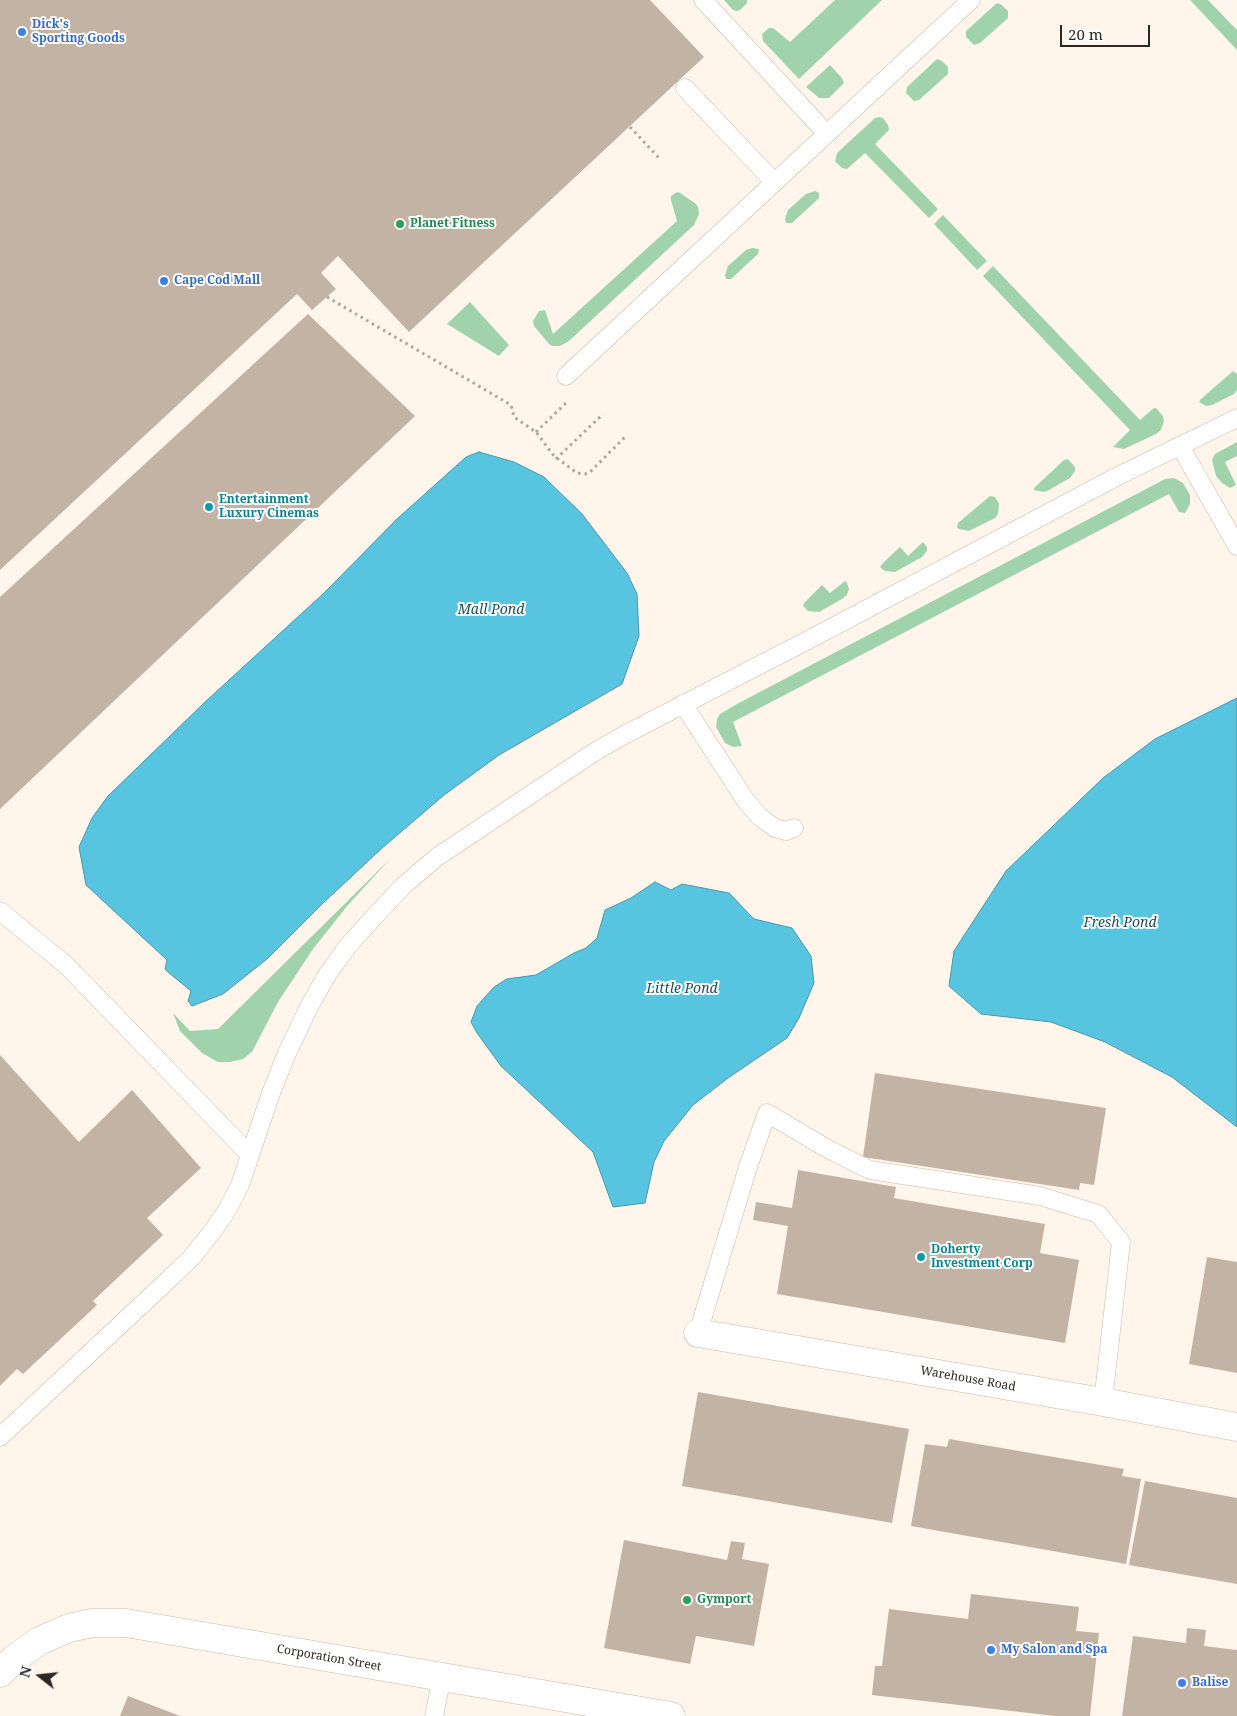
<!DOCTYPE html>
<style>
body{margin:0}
#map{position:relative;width:1237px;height:1716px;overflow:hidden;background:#fff5eb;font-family:"Noto Serif",serif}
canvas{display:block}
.north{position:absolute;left:15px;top:1651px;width:50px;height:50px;-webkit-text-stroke:4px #fff;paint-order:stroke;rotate:286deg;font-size:14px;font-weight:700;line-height:20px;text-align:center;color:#2d2721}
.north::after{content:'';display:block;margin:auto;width:18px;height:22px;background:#2d2721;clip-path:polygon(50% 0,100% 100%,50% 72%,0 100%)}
.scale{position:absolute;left:1060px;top:25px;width:90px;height:22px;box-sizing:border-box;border:2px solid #2d2721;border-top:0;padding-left:6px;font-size:15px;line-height:18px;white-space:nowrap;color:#2d2721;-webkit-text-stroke:4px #fff;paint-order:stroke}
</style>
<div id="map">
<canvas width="1237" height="1716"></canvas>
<div class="north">N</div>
<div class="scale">20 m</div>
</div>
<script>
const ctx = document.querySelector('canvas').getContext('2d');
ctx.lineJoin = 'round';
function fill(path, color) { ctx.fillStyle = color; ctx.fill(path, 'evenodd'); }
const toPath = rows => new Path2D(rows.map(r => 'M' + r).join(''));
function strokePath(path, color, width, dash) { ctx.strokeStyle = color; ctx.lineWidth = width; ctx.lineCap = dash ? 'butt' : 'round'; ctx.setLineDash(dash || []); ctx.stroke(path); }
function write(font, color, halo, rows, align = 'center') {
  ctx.font = font + ' "Noto Serif",serif'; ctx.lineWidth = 4; ctx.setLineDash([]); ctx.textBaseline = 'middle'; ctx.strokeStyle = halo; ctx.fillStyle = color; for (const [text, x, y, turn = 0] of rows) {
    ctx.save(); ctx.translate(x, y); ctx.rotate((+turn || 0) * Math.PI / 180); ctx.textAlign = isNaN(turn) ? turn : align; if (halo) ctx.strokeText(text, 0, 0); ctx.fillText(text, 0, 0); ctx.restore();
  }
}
const green = toPath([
 [724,0,747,0,747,3,740,10,736,11,733,10],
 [835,0,882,0,799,79,763,41,762,34,769,28,773,28,790,42],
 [1190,0,1208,0,1237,30,1237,50],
 [997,3,1002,5,1008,11,1008,18,980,43,974,45,966,37,966,31],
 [937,59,942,61,948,67,948,74,919,100,914,101,906,93,907,87],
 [830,65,842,78,844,83,829,98,819,98,806,87],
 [879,117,883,118,888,125,889,130,875,144,938,209,929,218,865,153,847,169,842,168,835,161,837,153,875,118],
 [815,191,819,193,819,198,792,223,786,223,785,219,788,210,806,194],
 [677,192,680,193,696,204,698,207,699,214,694,225,569,341,560,346,552,346,549,344,534,326,533,321,539,311,545,310,553,334,677,221,671,200,671,196],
 [943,215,987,261,977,270,934,224],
 [752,248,759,249,758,254,731,279,726,279,725,275,728,266,746,250],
 [993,266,1140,420,1154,408,1156,408,1163,416,1164,421,1161,430,1156,434,1124,449,1113,447,1130,430,983,276],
 [470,302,509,345,499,356,447,324],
 [1233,371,1237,374,1237,390,1234,394,1212,405,1206,406,1199,402,1201,399],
 [1237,442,1237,456,1225,462,1236,485,1230,488,1222,483,1216,476,1212,460,1215,454],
 [1068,459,1075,467,1075,471,1070,478,1049,490,1044,492,1034,490,1034,488,1064,460],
 [1174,478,1183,483,1190,495,1190,504,1185,513,1179,512,1169,494,733,722,742,746,733,747,725,743,716,727,717,719,720,714,737,704,1165,479],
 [990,496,995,497,999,504,998,514,995,518,969,531,959,529,957,527,958,523],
 [923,542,927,547,927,551,922,557,895,572,885,571,882,569,880,567,883,563,900,547,908,556],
 [845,581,847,583,849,589,847,595,842,599,819,612,808,611,803,606,804,603,822,585,830,593],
 [390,859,348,905,313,949,278,1002,252,1052,243,1059,230,1062,218,1062,202,1053,180,1031,173,1013,190,1031,218,1029]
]);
const water = toPath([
 [479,452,514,462,544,477,582,514,627,573,637,594,639,636,622,684,499,755,444,795,381,849,321,905,267,959,223,994,192,1006,188,1001,191,991,168,972,165,969,167,960,86,885,79,847,92,818,108,796,205,702,324,593,397,519,466,457,479,452],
 [1237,698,1237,1127,1172,1077,1105,1042,1051,1022,981,1014,949,986,954,951,1006,871,1103,778,1155,739,1237,698],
 [655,882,671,890,682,884,729,893,754,919,792,928,811,956,814,983,799,1018,787,1038,728,1078,693,1105,664,1141,654,1162,645,1203,613,1207,593,1152,501,1066,477,1033,471,1022,477,1006,494,987,507,979,536,975,574,953,586,948,597,938,605,910,631,898,655,882]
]);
const building = toPath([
 [0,0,650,0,704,57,409,332,338,256,321,273,336,289,312,310,297,294,0,570],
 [308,314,415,416,0,809,0,597],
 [0,1055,79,1142,132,1090,201,1168,147,1218,163,1235,93,1301,97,1305,23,1374,17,1369,0,1386],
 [875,1073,1106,1108,1094,1185,1080,1183,1079,1190,863,1157],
 [798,1170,896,1187,894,1198,1045,1224,1040,1253,1079,1260,1065,1343,777,1294,788,1226,753,1220,756,1202,792,1208],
 [1207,1257,1237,1262,1237,1373,1189,1364],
 [698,1392,909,1429,892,1523,682,1486],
 [949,1439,1124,1469,1122,1476,1141,1479,1126,1564,911,1526,925,1444,947,1447],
 [1145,1481,1237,1498,1237,1584,1129,1565],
 [624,1540,727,1560,731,1541,745,1543,742,1559,769,1564,754,1646,696,1636,690,1664,604,1648],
 [971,1594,1079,1607,1076,1631,1099,1633,1090,1716,1055,1716,872,1695,875,1666,882,1666,889,1609,968,1619],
 [1187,1628,1206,1630,1204,1646,1237,1650,1237,1716,1122,1716,1133,1636,1186,1643],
 [128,1696,180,1716,120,1716]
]);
const path = toPath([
 [630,127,659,158],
 [327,297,511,405,514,417,536,432,554,456,577,473,585,474,590,472,625,437],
 [536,432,568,401],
 [556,459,603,414]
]);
const service = toPath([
 [703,0,826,133],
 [685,88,774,182],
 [566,376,971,0],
 [1180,446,1237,546],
 [683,704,746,801,760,817,775,828,786,831,794,828],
 [0,911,66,965,250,1155],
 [698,1333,747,1170,767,1113,826,1148,870,1170,1040,1196,1098,1214,1121,1242,1103,1402],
 [0,1437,165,1283,191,1258,212,1232,226,1212,240,1185,271,1093,287,1053,310,1005,327,975,347,947,374,917,403,886,437,857,596,751,626,734,814,637,1116,477,1237,418],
 [434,1716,442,1677]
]);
const minor = toPath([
 [698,1333,1103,1402,1237,1427],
 [0,1673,15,1658,39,1641,69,1628,92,1623,126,1623,671,1716]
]);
const markers = [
 [22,32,5,"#3f7fe0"],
 [400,224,5,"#2e9e5b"],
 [164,281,5,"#3f7fe0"],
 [209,507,5,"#0f9aa8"],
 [921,1257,5,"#0f9aa8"],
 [687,1600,5,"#2e9e5b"],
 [991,1650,5,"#3f7fe0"],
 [1182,1683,5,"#3f7fe0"]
];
const shopNames = [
 ["Dick's",32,25],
 ["Sporting Goods",32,39],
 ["Cape Cod Mall",174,281],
 ["My Salon and Spa",1001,1650],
 ["Balise",1192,1683]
];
const leisureNames = [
 ["Planet Fitness",410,224],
 ["Gymport",697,1600]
];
const cultureNames = [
 ["Entertainment",219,500],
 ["Luxury Cinemas",219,514],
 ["Doherty",931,1250],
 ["Investment Corp",931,1264]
];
const streetNames = [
 ["Warehouse Road",968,1379,10],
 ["Corporation Street",329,1658,10]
];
const waterNames = [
 ["Mall Pond",491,610],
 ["Fresh Pond",1120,923],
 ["Little Pond",682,989]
];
fill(green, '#a0d3ac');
fill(water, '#58c5e0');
strokePath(water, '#4b96a7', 1);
fill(building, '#c2b3a4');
strokePath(service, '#c8b9a9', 19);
strokePath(minor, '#c8b9a9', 29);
strokePath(path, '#aea59d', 3, [2.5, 4]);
strokePath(service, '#fff', 18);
strokePath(minor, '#fff', 28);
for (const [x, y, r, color] of markers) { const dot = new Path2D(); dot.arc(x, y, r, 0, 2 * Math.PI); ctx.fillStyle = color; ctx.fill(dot); strokePath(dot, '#fff', 2); }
write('bold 12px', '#366cbe', '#fff', shopNames, 'left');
write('bold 12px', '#27864d', '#fff', leisureNames, 'left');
write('bold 12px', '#0d838f', '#fff', cultureNames, 'left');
write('12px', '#2d2721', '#fff', streetNames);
write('italic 14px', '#1f4e5a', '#fff', waterNames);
</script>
